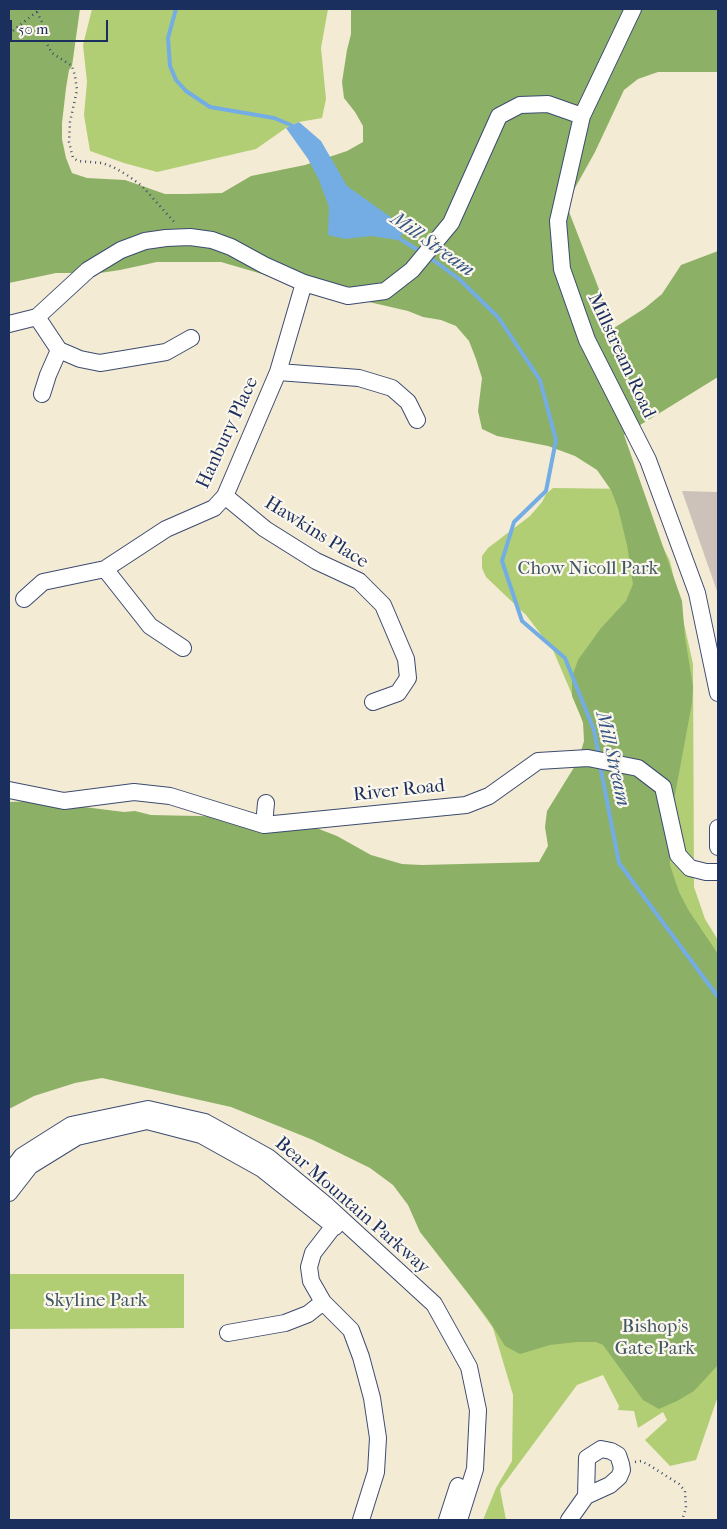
<!DOCTYPE html>
<style>
body{margin:0}
#map{position:relative;width:727px;height:1529px;overflow:hidden;background:#f4ebd4;font-family:"IM FELL French Canon",serif}
canvas{display:block}
.frame{position:absolute;inset:0;border:10px solid #1b2f5e;pointer-events:none}
.scale{position:absolute;left:10px;top:20px;width:98px;height:22px;box-sizing:border-box;border:2px solid #1b2f5e;border-top:0;padding-left:6px;font-size:15px;line-height:18px;white-space:nowrap;color:#1b2f5e;-webkit-text-stroke:4px #fbf7ec;paint-order:stroke}
</style>
<div id="map">
<canvas width="727" height="1529"></canvas>
<div class="frame"></div>
<div class="scale">50 m</div>
</div>
<script>
const ctx = document.querySelector('canvas').getContext('2d');
ctx.lineJoin = 'round';
function fill(path, color) { ctx.fillStyle = color; ctx.fill(path, 'evenodd'); }
const toPath = rows => new Path2D(rows.map(r => 'M' + r).join(''));
function strokePath(path, color, width, dash) { ctx.strokeStyle = color; ctx.lineWidth = width; ctx.lineCap = dash ? 'butt' : 'round'; ctx.setLineDash(dash || []); ctx.stroke(path); }
function write(font, color, halo, rows, align = 'center') {
  ctx.font = font + ' "IM FELL French Canon",serif'; ctx.lineWidth = 4.5; ctx.setLineDash([]); ctx.textBaseline = 'middle'; ctx.strokeStyle = halo; ctx.fillStyle = color; for (const [text, x, y, turn = 0] of rows) {
    ctx.save(); ctx.translate(x, y); ctx.rotate((+turn || 0) * Math.PI / 180); ctx.textAlign = isNaN(turn) ? turn : align; if (halo) ctx.strokeText(text, 0, 0); ctx.fillText(text, 0, 0); ctx.restore();
  }
}
const industrial = toPath([
 [682,491,718,492,718,594]
]);
const green = toPath([
 [92,9,328,9,321,48,326,99,322,118,299,122,286,128,256,149,157,172,124,163,90,151,84,115,87,82,83,45],
 [553,488,633,489,670,561,693,664,694,887,705,919,718,940,718,1074,592,751,579,711,553,650,526,615,486,577,482,568,482,556,488,548,530,516,542,502,546,494],
 [454,1273,718,1274,718,1396,696,1460,670,1466,645,1440,667,1420,663,1412,638,1428,634,1411,618,1410,619,1406,603,1375,577,1385,500,1489,506,1520,483,1520,496,1488,512,1461,513,1395,493,1328],
 [9,1274,184,1274,184,1328,9,1329]
]);
const forest = toPath([
 [9,9,80,9,72,66,69,70,66,88,62,123,62,139,66,158,72,173,87,178,125,180,165,194,186,194,222,193,251,176,305,165,347,151,363,142,363,126,355,112,344,98,342,82,347,50,351,34,351,9,718,9,718,72,658,72,638,79,624,90,595,152,566,204,614,328,645,308,662,294,681,265,718,251,718,377,624,435,682,601,685,637,693,686,692,703,669,827,670,865,679,892,689,911,718,954,718,1365,694,1391,677,1401,659,1409,643,1400,603,1345,596,1342,577,1342,550,1345,520,1354,505,1346,488,1319,420,1232,408,1205,393,1185,370,1168,313,1140,231,1107,102,1078,75,1083,34,1096,9,1109,9,802,36,801,124,812,135,811,151,815,245,817,301,822,337,836,371,855,402,864,422,865,539,862,548,846,545,827,547,811,578,761,584,741,583,722,572,696,572,677,578,660,601,628,626,601,633,584,627,545,618,508,611,490,597,470,575,456,548,446,497,436,482,429,478,411,482,378,476,359,469,341,456,326,441,320,423,317,408,311,317,290,221,262,157,262,120,270,100,273,88,270,72,273,56,273,9,283]
]);
const water = toPath([
 [299,122,321,141,347,186,406,228,398,240,371,236,345,239,328,235,329,207,319,180,308,159,286,128]
]);
const stream = toPath([
 [176,9,168,38,170,66,176,80,186,91,210,107,274,118,291,125,294,129],
 [397,237,421,252],
 [429,257,459,279,498,317,540,380,556,440,546,491,514,522,502,561,522,621,565,658,594,730,599,756],
 [600,765,619,863,718,997]
]);
const path = toPath([
 [37,12,45,28,47,44,52,53,72,66,75,76,77,90,70,122,69,142,73,158,78,161,102,163,113,167,127,175,142,186,176,224],
 [9,34,40,9],
 [635,1462,641,1461,649,1465,679,1484,685,1491,686,1508,682,1520]
]);
const minor = toPath([
 [633,9,582,116,558,221,562,269,587,340,648,460,697,593,718,693],
 [37,317,59,350,80,359,100,363,166,352,191,338],
 [9,324,37,317,88,270,121,250,145,241,166,238,190,237,212,240,231,247,264,265,304,283,348,296,385,291,412,270,451,223,499,116,520,105,548,104,582,116],
 [278,372,359,378,392,388,408,402,417,420],
 [42,394,48,375,59,350],
 [225,496,265,529,316,561,359,581,383,605,406,659,408,678,398,693,373,702],
 [105,569,150,626,183,648],
 [24,599,43,582,105,569,166,529,214,508,225,496,278,372,304,283],
 [9,790,64,801,134,792,170,796,264,825,466,805,489,796,538,761,588,758,638,768,663,787,678,855,690,868,706,872,718,872],
 [264,825,266,803],
 [718,828,718,847],
 [9,1173,22,1156,71,1125,148,1109,205,1122,268,1157,326,1205,434,1304,469,1367,478,1410,475,1469,459,1520],
 [9,1193,30,1166,77,1137,147,1121,201,1135,262,1169,335,1227],
 [340,1218,313,1253,309,1267,311,1281,323,1302,351,1330,361,1357,372,1398,378,1438,376,1472,361,1520],
 [228,1333,285,1323,308,1314,323,1302],
 [447,1520,458,1486],
 [569,1520,586,1496,610,1485,619,1477,622,1470,621,1464,618,1455,611,1451,601,1449,587,1458,586,1496]
]);
const streetNames = [
 ["Millstream Road",621,356,65],
 ["Hanbury Place",228,433,-65],
 ["Hawkins Place",316,533,32],
 ["River Road",399,791,-6],
 ["Bear Mountain Parkway",352,1206,41]
];
const parkNames = [
 ["Chow Nicoll Park",588,569],
 ["Skyline Park",96,1301],
 ["Bishop's",655,1327],
 ["Gate Park",655,1349]
];
const waterNames = [
 ["Mill Stream",432,245,35],
 ["Mill Stream",612,759,77]
];
fill(industrial, '#ccc2b9');
fill(green, '#b1ce75');
fill(forest, '#8cb166');
fill(water, '#73ade3');
strokePath(stream, '#73ade3', 4);
strokePath(minor, '#3c4b70', 18);
strokePath(path, '#3c4b70', 2.5, [1, 4]);
strokePath(minor, '#fff', 16);
write('19px', '#1b2f5e', '#fbf7ec', streetNames);
write('19px', '#405764', '#fbf7ec', parkNames);
write('italic 20px', '#355586', '#fbf7ec', waterNames);
</script>
